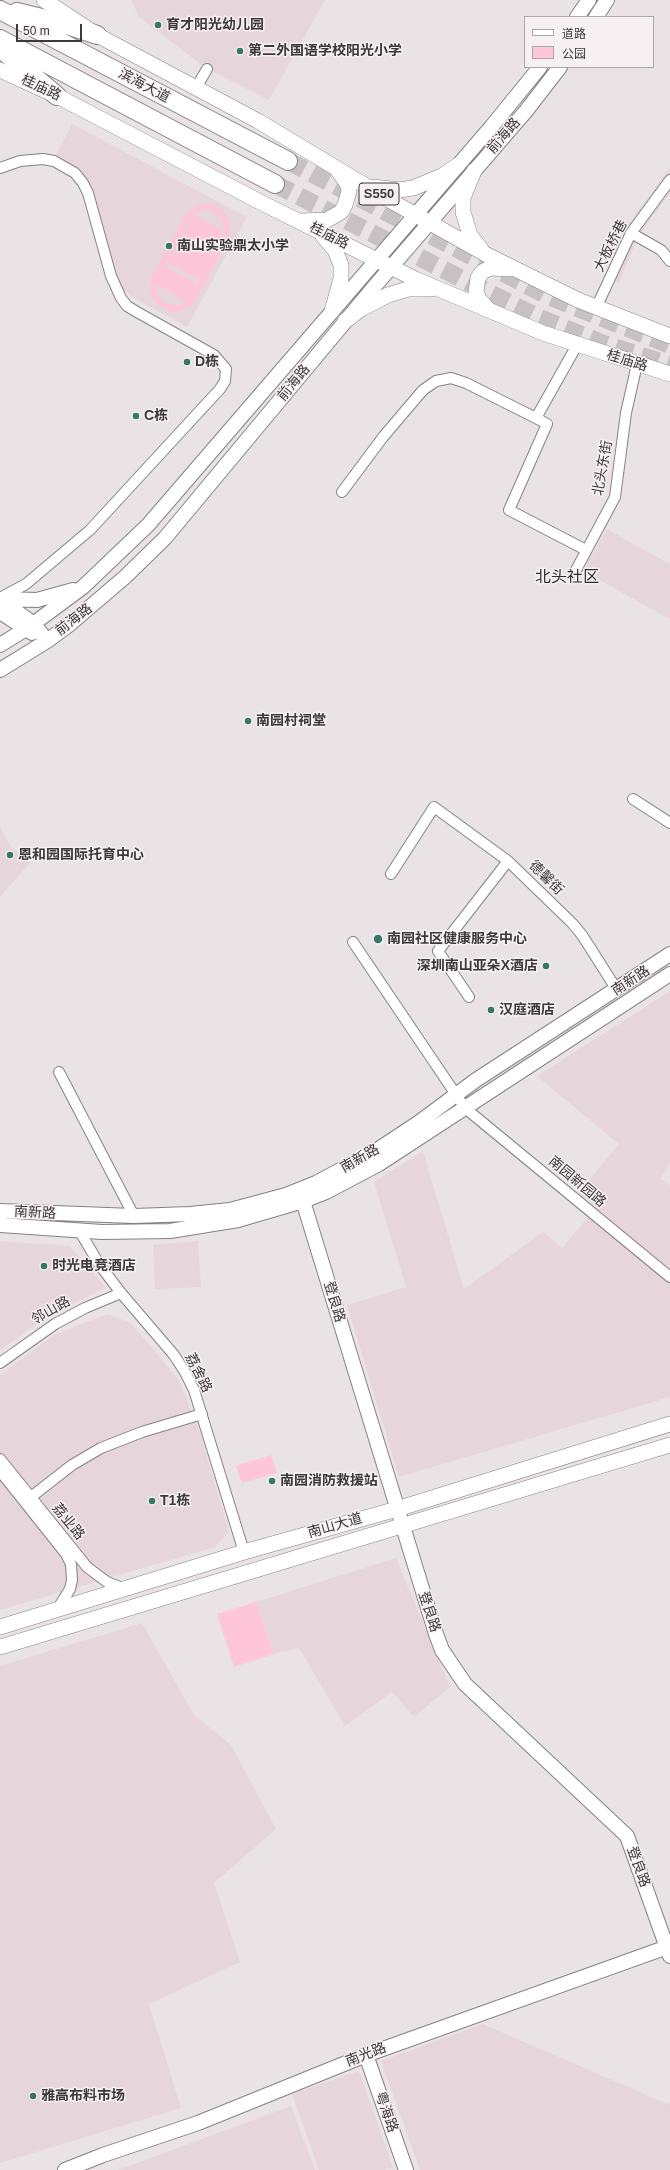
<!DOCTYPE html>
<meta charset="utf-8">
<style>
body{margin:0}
#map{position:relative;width:670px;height:2170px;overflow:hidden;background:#eae3e5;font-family:Arial,"Noto Sans SC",sans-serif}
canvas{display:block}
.legend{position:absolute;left:524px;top:16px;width:130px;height:52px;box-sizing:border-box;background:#f7f0f2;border:1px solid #aca7a8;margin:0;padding:5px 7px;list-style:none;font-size:12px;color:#3c393a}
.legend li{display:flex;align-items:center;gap:8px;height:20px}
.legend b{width:20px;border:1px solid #aca7a8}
.scale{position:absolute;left:16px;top:24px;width:66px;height:18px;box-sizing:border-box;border:2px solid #3c393a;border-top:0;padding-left:5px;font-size:12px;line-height:14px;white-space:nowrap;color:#3c393a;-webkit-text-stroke:3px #f7f0f2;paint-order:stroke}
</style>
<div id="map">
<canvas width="670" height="2170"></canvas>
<ul class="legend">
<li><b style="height:5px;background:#fff"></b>道路</li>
<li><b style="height:11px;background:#ffc5d9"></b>公园</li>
</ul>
<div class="scale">50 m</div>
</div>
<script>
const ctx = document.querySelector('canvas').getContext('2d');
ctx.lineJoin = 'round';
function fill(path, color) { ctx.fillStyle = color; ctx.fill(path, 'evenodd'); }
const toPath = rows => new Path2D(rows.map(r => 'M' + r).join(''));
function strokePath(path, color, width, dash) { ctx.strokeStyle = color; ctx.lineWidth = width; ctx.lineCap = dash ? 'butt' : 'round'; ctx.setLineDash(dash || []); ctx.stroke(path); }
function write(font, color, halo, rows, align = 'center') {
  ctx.font = font + ' Arial,"Noto Sans SC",sans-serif'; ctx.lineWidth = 3; ctx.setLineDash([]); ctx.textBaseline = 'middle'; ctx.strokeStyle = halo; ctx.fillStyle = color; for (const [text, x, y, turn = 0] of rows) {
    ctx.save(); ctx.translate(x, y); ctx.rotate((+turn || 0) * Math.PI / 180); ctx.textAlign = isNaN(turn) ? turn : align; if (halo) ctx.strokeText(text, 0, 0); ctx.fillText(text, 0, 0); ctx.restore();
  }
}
const built = toPath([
 [131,0,325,0,269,100,207,69,139,17],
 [72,124,247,217,187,327,132,297,123,289,116,276,91,191,78,169,56,155],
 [670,167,670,193,638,237,619,283,604,277,625,229],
 [607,529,670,564,670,619,583,571],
 [0,827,11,847,30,863,0,897],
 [670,991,670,1162,661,1179,670,1186,670,1397,399,1477,347,1305,406,1287,374,1182,423,1151,464,1289,543,1232,562,1248,596,1208,578,1193,619,1144,537,1076],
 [0,1241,70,1246,106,1288,51,1314,0,1350],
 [198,1241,201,1287,155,1289,153,1245],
 [107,1314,131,1323,179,1380,200,1433,229,1532,215,1547,0,1610,0,1375,54,1335],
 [396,1558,450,1687,414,1717,392,1692,345,1726,299,1648,274,1654,256,1602],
 [142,1623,194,1715,231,1745,276,1829,214,1883,240,1962,149,2004,181,2108,0,2163,0,1666],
 [483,2024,670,2105,670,2170,420,2170,381,2061],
 [359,2071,393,2167,384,2170,319,2170,292,2094],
 [291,2106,315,2170,118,2170]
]);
const green = toPath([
 [201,204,213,205,223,211,229,221,229,237,193,304,179,311,169,311,160,306,153,299,150,288,152,277,186,214],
 [208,209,220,216,225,230,188,301,196,284,166,267,156,284,191,217,198,211],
 [156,285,156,284,187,302,178,306,164,303,157,295],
 [194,215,223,231,198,279,168,263],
 [271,1455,277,1473,242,1483,236,1466],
 [256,1602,274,1654,234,1667,217,1614]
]);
const highwayTunnel = toPath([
 [288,161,548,296,670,345],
 [275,184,537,317,604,344,670,365]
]);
const street = toPath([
 [196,88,207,69],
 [0,168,20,161,43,159,54,161,75,173,83,183,88,193,111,276,121,298,127,306,137,312,214,355,226,369,225,381,220,389,90,530,26,584,0,598],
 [631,233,661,250,670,261],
 [596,308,631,233,670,180],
 [577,345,536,418,547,424,509,510,586,550],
 [342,492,383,437,423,390,436,381,451,378,466,383,536,418],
 [576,570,615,497,626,413,637,364],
 [633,799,670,823],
 [391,874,434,807,508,861,572,923,582,935,617,990],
 [353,942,465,1108,670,1277],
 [469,997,438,951,508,861],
 [59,1072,134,1216],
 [79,1230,99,1264,121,1293,174,1355,185,1372,194,1390,244,1552],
 [0,1363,55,1324,85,1308,121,1293],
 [0,1459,87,1567,107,1582,125,1589],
 [0,1471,66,1554,71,1564,72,1580,70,1589,57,1610],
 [31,1497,72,1465,101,1448,142,1432,202,1414]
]);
const secondary = toPath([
 [577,17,589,0],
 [596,17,607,0],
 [0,599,37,600,73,590],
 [0,600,34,624,47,641],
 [0,612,32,633],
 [0,645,29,627,83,587,148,525,492,126,540,67],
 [0,670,47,641,70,624,125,577,165,538,374,287,526,111,560,67],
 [303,1201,436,1634,442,1650,465,1684,627,1836,670,1956],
 [0,1211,134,1216,190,1214,230,1210,286,1195,316,1183,374,1152,418,1123,476,1080,670,954],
 [0,1225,102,1232,170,1231,238,1220,303,1201,326,1192,379,1164,670,974],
 [366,2055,406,2170],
 [65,2170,103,2155,198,2123,366,2055,670,1946]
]);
const primary = toPath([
 [44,0,97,35,258,121,391,201,489,256,578,300,670,336],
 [0,70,57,96,264,204,415,279,543,333,670,374],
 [474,171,463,198,463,212,470,235,481,249],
 [373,187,399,190,413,188,442,176,458,165],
 [302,221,327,220,341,212,345,205,349,191,347,183,338,171],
 [323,236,335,250,341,265,341,279,332,311],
 [488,309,479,299,476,292,478,278,482,272,490,268,510,269],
 [345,321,361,309,388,295,408,289,431,289],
 [0,1627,244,1552,397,1509,670,1424],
 [0,1647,670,1445]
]);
const highway = toPath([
 [0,10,288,161],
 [17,12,58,22,97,35],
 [0,39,275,184],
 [0,48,57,96]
]);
const markers = [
 [158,25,4,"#367768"],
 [240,51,4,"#367768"],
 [169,246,4,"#367768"],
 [187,362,4,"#367768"],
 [136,416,4,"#367768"],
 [248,721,4,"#367768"],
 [10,855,4,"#367768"],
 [378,939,5,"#367768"],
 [546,966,4,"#367768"],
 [491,1010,4,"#367768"],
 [44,1266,4,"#367768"],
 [272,1481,4,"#367768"],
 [152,1501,4,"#367768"],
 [33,2096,4,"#367768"]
];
const shields = [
 [379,194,40]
];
const shieldNames = [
 ["S550",379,194]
];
const poiNames = [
 ["育才阳光幼儿园",166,25],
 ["第二外国语学校阳光小学",248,51],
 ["南山实验鼎太小学",177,246],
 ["D栋",195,362],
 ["C栋",144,416],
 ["南园村祠堂",256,721],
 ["恩和园国际托育中心",18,855],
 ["南园社区健康服务中心",387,939],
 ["深圳南山亚朵X酒店",538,966,"right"],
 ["汉庭酒店",499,1010],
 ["时光电竞酒店",52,1266],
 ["南园消防救援站",280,1481],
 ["T1栋",160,1501],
 ["雅高布料市场",41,2096]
];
const streetNames = [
 ["滨海大道",144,86,28],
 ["桂庙路",41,88,25],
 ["前海路",504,136,-49],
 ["桂庙路",329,236,27],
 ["大板桥巷",611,246,-63],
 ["桂庙路",627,361,17],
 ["前海路",294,383,-51],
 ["北头东街",603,468,-80],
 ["前海路",74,620,-38],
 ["德馨街",546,878,44],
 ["南新路",631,981,-33],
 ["南新路",360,1159,-30],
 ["南园新园路",577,1182,40],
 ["南新路",35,1213,3],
 ["登良路",334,1302,73],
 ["邻山路",51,1311,-30],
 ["荔舍路",198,1373,63],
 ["荔业路",68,1522,51],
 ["南山大道",335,1526,-16],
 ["登良路",429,1612,72],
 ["登良路",638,1867,70],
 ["南光路",366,2055,-21],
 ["粤海路",386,2112,71]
];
const quarterNames = [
 ["北头社区",567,578]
];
fill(built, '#e6d6db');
fill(green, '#ffc5d9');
strokePath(highwayTunnel, '#c7c1c3', 18, [18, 9]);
strokePath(street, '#878183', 12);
strokePath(secondary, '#878183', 16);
strokePath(primary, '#878183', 16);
strokePath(highway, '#878183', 20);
strokePath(street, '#fff', 10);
strokePath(secondary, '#fff', 14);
strokePath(primary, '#fff', 15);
strokePath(highway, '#fff', 18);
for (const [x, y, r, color] of markers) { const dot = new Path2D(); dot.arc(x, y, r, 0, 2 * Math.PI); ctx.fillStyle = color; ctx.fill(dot); strokePath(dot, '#f7f0f2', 1.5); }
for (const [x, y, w] of shields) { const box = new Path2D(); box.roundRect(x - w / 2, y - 11, w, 22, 3); ctx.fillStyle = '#f7f0f2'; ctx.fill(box); strokePath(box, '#3c393a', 1); }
write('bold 13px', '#3c393a', null, shieldNames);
write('bold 14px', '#3c393a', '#f7f0f2', poiNames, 'left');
write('14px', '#3c393a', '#f7f0f2', streetNames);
write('16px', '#312b2d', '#f7f0f2', quarterNames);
</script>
